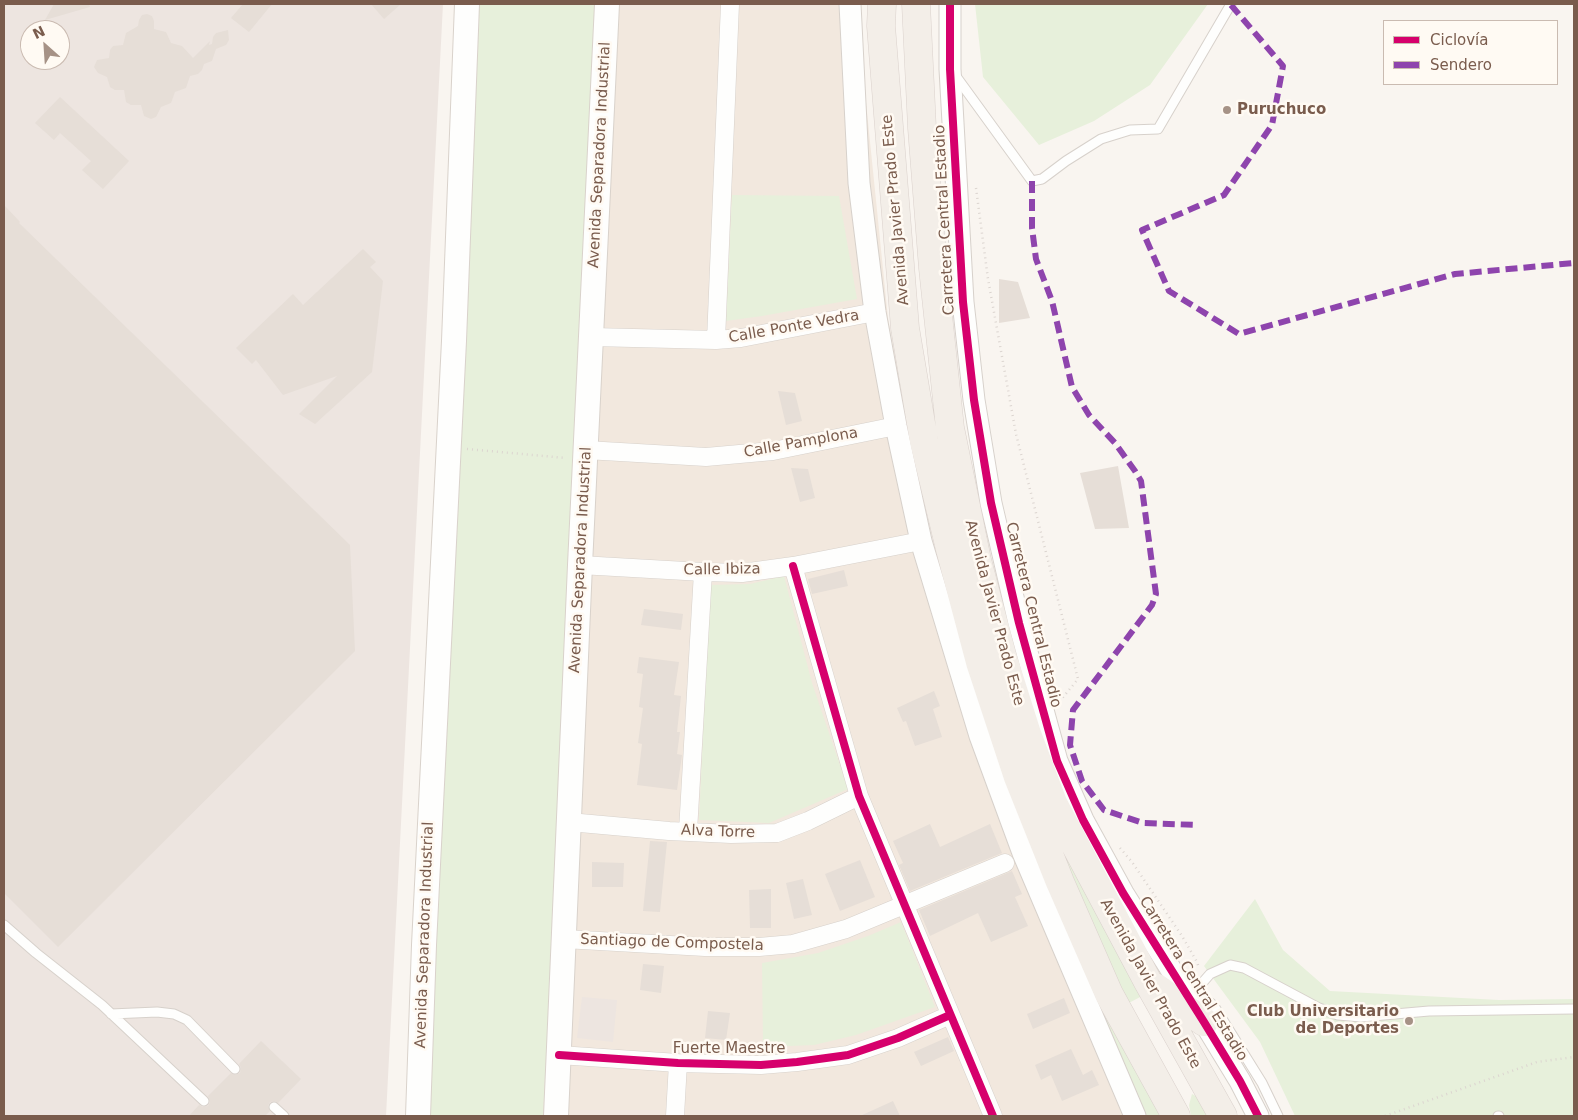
<!DOCTYPE html>
<meta charset="utf-8">
<style>
body{margin:0}
#map{position:relative;width:1578px;height:1120px;overflow:hidden;background:#f9f5f0;font-family:"DejaVu Sans",sans-serif}
canvas{display:block}
.frame{position:absolute;inset:0;border:5px solid #7a5c4d;pointer-events:none}
.legend{position:absolute;left:1383px;top:20px;width:175px;height:65px;box-sizing:border-box;background:#fffaf3;border:1px solid #cabbb1;margin:0;padding:6px 9px;list-style:none;font-size:15px;color:#7a5c4d}
.legend li{display:flex;align-items:center;gap:10px;height:25px}
.legend b{width:25px;border:1px solid #cabbb1}
.north{position:absolute;left:20px;top:20px;width:50px;height:50px;box-sizing:border-box;background:#fffaf3;border:1px solid #cabbb1;border-radius:50%;rotate:334deg;font-size:14px;font-weight:700;line-height:20px;text-align:center;color:#7a5c4d}
.north::after{content:'';display:block;margin:auto;width:18px;height:22px;background:#a69286;clip-path:polygon(50% 0,100% 100%,50% 72%,0 100%)}
</style>
<div id="map">
<canvas width="1578" height="1120"></canvas>
<div class="frame"></div>
<ul class="legend">
<li><b style="height:6px;background:#d6006c"></b>Ciclovía</li>
<li><b style="height:6px;background:#8e44ad"></b>Sendero</li>
</ul>
<div class="north">N</div>
</div>
<script>
const ctx = document.querySelector('canvas').getContext('2d');
ctx.lineJoin = 'round';
function fill(path, color) { ctx.fillStyle = color; ctx.fill(path, 'evenodd'); }
const toPath = rows => new Path2D(rows.map(r => 'M' + r).join(''));
function strokePath(path, color, width, dash) { ctx.strokeStyle = color; ctx.lineWidth = width; ctx.lineCap = dash ? 'butt' : 'round'; ctx.setLineDash(dash || []); ctx.stroke(path); }
function write(font, color, halo, rows, align = 'center') {
  ctx.font = font + ' "DejaVu Sans",sans-serif'; ctx.lineWidth = 5; ctx.setLineDash([]); ctx.textBaseline = 'middle'; ctx.strokeStyle = halo; ctx.fillStyle = color; for (const [text, x, y, turn = 0] of rows) {
    ctx.save(); ctx.translate(x, y); ctx.rotate((+turn || 0) * Math.PI / 180); ctx.textAlign = isNaN(turn) ? turn : align; if (halo) ctx.strokeText(text, 0, 0); ctx.fillText(text, 0, 0); ctx.restore();
  }
}
const residential = toPath([
 [555,4,857,4,857,14,888,318,931,552,1153,1116,496,1116]
]);
const industrial = toPath([
 [4,4,443,4,386,1116,4,1116],
 [30,30,60,30,60,60,30,60],
 [582,997,617,1000,613,1042,577,1038]
]);
const green = toPath([
 [473,4,600,4,543,1116,418,1116],
 [975,4,1208,4,1150,85,1094,121,1039,145,983,77],
 [732,195,839,196,857,299,762,316,726,321],
 [784,576,812,683,848,789,769,823,699,820,710,585,750,584],
 [1029,762,1144,995,1125,1005,1053,841],
 [1255,899,1283,950,1330,991,1499,1000,1574,999,1574,1116,1295,1116,1260,1042,1204,966],
 [901,922,935,1007,856,1035,814,1045,763,1047,762,963,818,953,868,936],
 [1064,922,1095,964,1160,1116,1147,1116],
 [1192,1094,1203,1100,1215,1116,1191,1116,1189,1105]
]);
const building = toPath([
 [54,4,89,4,90,7,45,20],
 [243,4,272,4,249,32,231,18],
 [371,4,401,4,384,19],
 [142,15,147,14,152,16,154,21,154,29,166,32,171,43,182,46,193,58,210,41,209,45,212,44,213,37,216,33,228,30,229,40,226,45,216,49,212,61,204,64,202,70,198,74,190,76,186,88,175,92,171,103,161,107,156,117,151,119,144,116,141,105,131,105,126,102,124,90,115,90,110,87,107,77,98,73,94,67,97,60,109,58,110,50,113,46,123,45,126,33,138,26,139,20],
 [60,97,129,161,103,189,82,170,91,161,60,133,54,140,35,123],
 [4,205,20,222,19,223,350,545,355,651,58,947,4,893],
 [363,249,376,262,370,267,383,281,372,372,315,424,299,414,337,376,283,395,256,360,252,364,236,348,293,294,303,305],
 [999,279,1018,282,1030,318,999,323],
 [778,391,795,393,802,421,786,425],
 [1118,466,1129,528,1095,529,1080,473],
 [791,468,808,469,815,498,800,502],
 [844,570,848,586,812,594,808,579],
 [644,609,683,614,681,630,641,625],
 [639,657,679,662,674,695,681,696,677,732,680,732,677,754,682,755,677,790,637,785,642,744,638,743,643,708,639,707,643,674,637,673],
 [934,691,940,706,933,709,942,737,915,746,906,721,903,722,897,708],
 [930,824,940,847,990,824,1002,853,910,891,899,865,903,863,893,841],
 [650,841,667,842,660,912,643,911],
 [860,860,875,897,840,911,825,874],
 [592,862,624,863,623,887,592,887],
 [1012,871,1022,894,1015,897,1028,926,991,942,978,913,930,936,919,910],
 [803,879,812,915,794,919,786,883],
 [771,889,771,928,750,928,749,890],
 [643,964,664,966,661,993,640,990],
 [1064,998,1070,1013,1033,1029,1027,1014],
 [708,1011,730,1013,726,1040,705,1038],
 [948,1037,954,1051,921,1066,914,1052],
 [261,1041,301,1079,278,1103,275,1101,270,1102,268,1106,270,1111,265,1116,189,1116,199,1105,203,1107,208,1106,210,1102,208,1096,231,1073,236,1075,240,1073,241,1068,239,1064],
 [1071,1049,1083,1075,1092,1070,1099,1085,1062,1101,1051,1075,1041,1080,1035,1065],
 [893,1101,900,1116,860,1116]
]);
const path = toPath([
 [976,188,988,279,1016,434,1078,679,1060,701],
 [467,449,566,458],
 [1120,848,1132,862,1182,936,1197,962,1199,968],
 [1385,1116,1537,1062,1574,1057]
]);
const service = toPath([
 [955,75,1032,181,1042,179,1066,161,1101,139,1130,130,1158,129,1231,4],
 [4,925,36,953,102,1005,204,1101],
 [1194,993,1199,993,1214,1006,1262,1083,1278,1116],
 [1199,993,1203,982,1210,974,1230,965,1244,968,1319,1008,1338,1015,1361,1017,1429,1011,1574,1009],
 [111,1014,157,1012,174,1014,187,1020,235,1069],
 [274,1107,284,1116],
 [1498,1116,1499,1116]
]);
const minor = toPath([
 [592,337,716,340,741,338,875,312],
 [716,340,730,4],
 [586,450,706,457,773,451,896,426],
 [580,565,703,572,742,573,793,566,921,541],
 [793,566,859,796,993,1116],
 [569,822,669,831,731,834,777,833,808,821,859,796],
 [688,831,703,572],
 [564,939,705,947,759,947,793,944,846,929,1005,863],
 [559,1055,678,1063,761,1065,797,1062,848,1055,898,1038,950,1015],
 [675,1116,678,1063]
]);
const tertiary = toPath([
 [850,4,859,183,875,312,896,426,921,541,980,736,1023,853,1135,1116],
 [950,4,950,69,963,302,974,400,991,503,1019,623,1057,761,1083,820,1123,893,1204,1022,1240,1081,1258,1116]
]);
const secondary = toPath([
 [418,1116,424,945,454,341,467,4],
 [556,1116,580,565,607,4]
]);
const primary = toPath([
 [882,4,881,26,905,328,924,441,950,549,980,662,1018,777,1060,882,1109,994,1176,1116],
 [916,4,922,128,933,268,950,428,977,560,1002,655,1027,734,1053,803,1148,982,1223,1116],
 [1155,987,1204,1022]
]);
const quiet = toPath([
 [1231,5,1283,66,1272,125,1224,195,1142,230,1169,291,1239,334,1455,274,1574,263],
 [1032,181,1032,228,1036,259,1052,301,1072,387,1089,415,1115,443,1135,471,1141,481,1156,594,1152,605,1073,710,1070,745,1082,781,1104,810,1143,823,1198,825]
]);
const cycleway = toPath([
 [950,4,950,69,963,302,974,400,991,503,1019,623,1057,761,1083,820,1123,893,1204,1022,1240,1081,1258,1116],
 [793,566,859,796,993,1116],
 [559,1055,678,1063,761,1065,797,1062,848,1055,898,1038,950,1015]
]);
const markers = [
 [1227,110,5,"#a69286"],
 [1409,1021,5,"#a69286"]
];
const poiNames = [
 ["Puruchuco",1237,110],
 ["Club Universitario",1399,1012,"right"],
 ["de Deportes",1399,1029,"right"]
];
const streetNames = [
 ["Avenida Separadora Industrial",600,155,-87],
 ["Avenida Javier Prado Este",896,210,-95],
 ["Carretera Central Estadio",945,220,-93],
 ["Calle Ponte Vedra",794,327,-10],
 ["Calle Pamplona",801,443,-10],
 ["Avenida Separadora Industrial",581,560,-87],
 ["Calle Ibiza",722,570,-1],
 ["Avenida Javier Prado Este",994,613,75],
 ["Carretera Central Estadio",1033,615,76],
 ["Alva Torre",718,832,2],
 ["Avenida Separadora Industrial",425,935,-88],
 ["Santiago de Compostela",672,943,2],
 ["Carretera Central Estadio",1193,979,58],
 ["Avenida Javier Prado Este",1150,984,61],
 ["Fuerte Maestre",729,1049]
];
fill(residential, '#f2e8de');
fill(industrial, '#ede5e0');
fill(green, '#e7f0db');
fill(building, '#e6ded7');
strokePath(service, '#d7d1cb', 11);
strokePath(minor, '#d7d1cb', 19);
strokePath(tertiary, '#d7d1cb', 23);
strokePath(secondary, '#d9d2cb', 26);
strokePath(primary, '#dad1cc', 29);
strokePath(path, '#dcd5d0', 2.5, [1, 4]);
strokePath(service, '#fefefd', 9);
strokePath(minor, '#fefefd', 18);
strokePath(tertiary, '#fefefd', 21);
strokePath(secondary, '#fefefd', 24);
strokePath(primary, '#f3eee8', 28);
strokePath(quiet, '#8e44ad', 6, [12, 6]);
strokePath(cycleway, '#d6006c', 8);
for (const [x, y, r, color] of markers) { const dot = new Path2D(); dot.arc(x, y, r, 0, 2 * Math.PI); ctx.fillStyle = color; ctx.fill(dot); strokePath(dot, '#fffaf3', 2); }
write('bold 15px', '#7a5c4d', '#fffaf3', poiNames, 'left');
write('15px', '#7a5c4d', '#fffaf3', streetNames);
</script>
